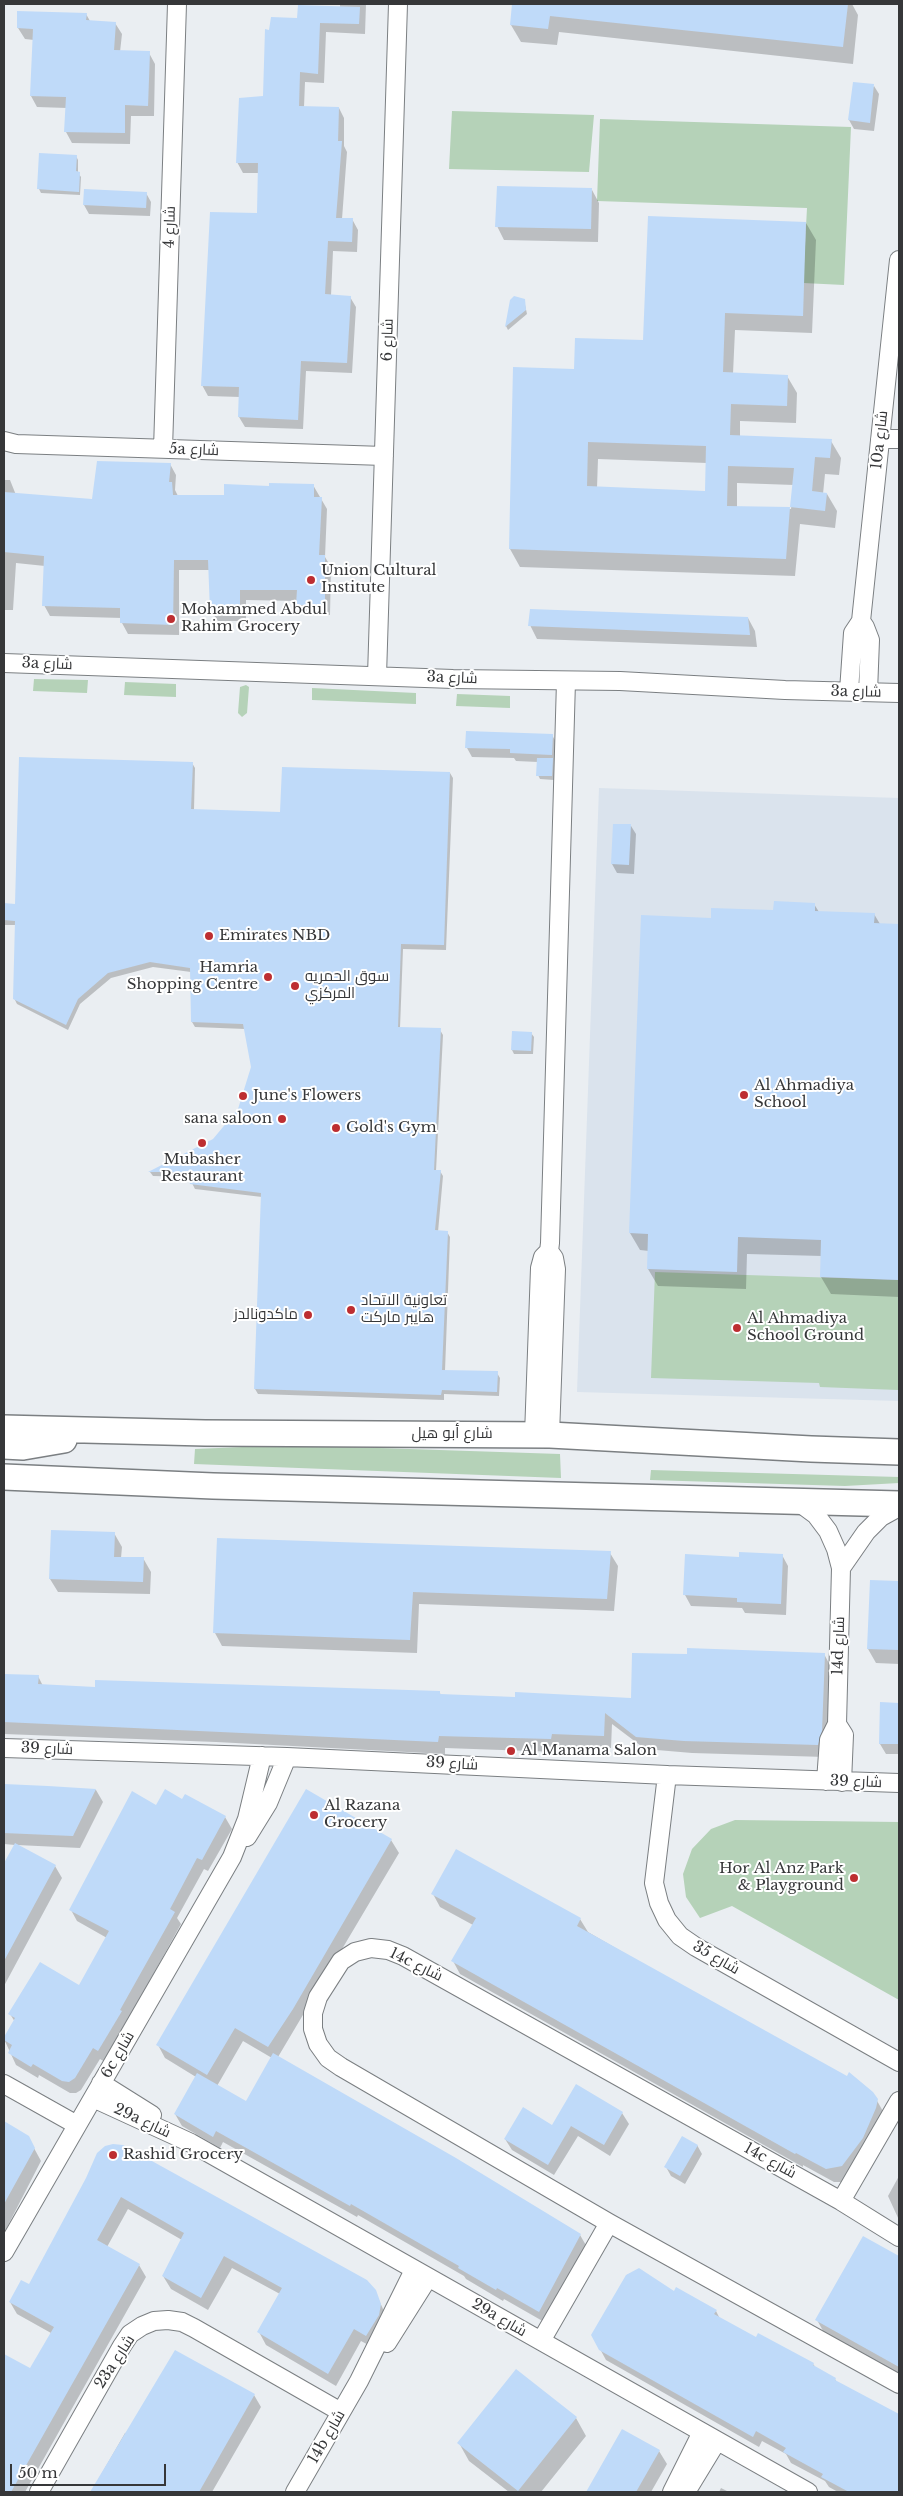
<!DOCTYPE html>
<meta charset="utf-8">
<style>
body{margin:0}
#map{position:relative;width:903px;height:2496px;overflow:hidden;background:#eaeef2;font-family:"Libre Baskerville",serif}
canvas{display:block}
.frame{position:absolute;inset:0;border:5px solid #363739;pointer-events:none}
.scale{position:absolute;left:10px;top:2464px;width:156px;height:22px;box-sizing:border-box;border:2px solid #363739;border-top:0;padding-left:6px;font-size:15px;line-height:18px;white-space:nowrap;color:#363739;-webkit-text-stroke:4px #fff;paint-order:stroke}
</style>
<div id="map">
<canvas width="903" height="2496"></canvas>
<div class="frame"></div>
<div class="scale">50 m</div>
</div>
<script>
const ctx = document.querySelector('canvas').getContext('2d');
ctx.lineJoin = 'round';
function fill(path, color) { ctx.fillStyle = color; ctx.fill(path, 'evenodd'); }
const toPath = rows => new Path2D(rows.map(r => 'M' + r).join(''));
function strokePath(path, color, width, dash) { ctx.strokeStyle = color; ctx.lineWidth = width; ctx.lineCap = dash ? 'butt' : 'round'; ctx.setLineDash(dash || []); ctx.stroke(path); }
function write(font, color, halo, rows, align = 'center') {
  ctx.font = font + ' "Libre Baskerville",Cairo,serif'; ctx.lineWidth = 4; ctx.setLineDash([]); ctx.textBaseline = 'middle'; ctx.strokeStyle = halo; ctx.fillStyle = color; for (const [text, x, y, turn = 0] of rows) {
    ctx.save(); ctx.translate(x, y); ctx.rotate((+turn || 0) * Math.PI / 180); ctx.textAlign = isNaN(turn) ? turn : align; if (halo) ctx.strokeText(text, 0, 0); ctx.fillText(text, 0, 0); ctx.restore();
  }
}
const built = toPath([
 [599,788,899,798,899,1401,577,1392]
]);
const green = toPath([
 [452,111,594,115,589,172,449,169],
 [600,119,851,127,844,285,803,283,807,208,597,201],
 [34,679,88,680,87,693,33,691],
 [125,682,176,684,176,697,124,695],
 [246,685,249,687,247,713,242,717,238,713,240,687],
 [312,688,416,693,416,704,312,700],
 [457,694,510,696,510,708,456,706],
 [655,1272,899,1280,898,1390,820,1387,819,1383,651,1378],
 [289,1445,560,1454,561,1478,194,1464,195,1449],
 [651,1470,899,1477,899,1483,845,1486,650,1480],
 [735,1820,899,1822,899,2000,732,1906,700,1918,686,1897,683,1874,692,1849,711,1829]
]);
const shadow = toPath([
 [340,4,366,4,365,34,326,32,324,83,305,82,304,107,339,108,344,118,344,146,347,152,342,219,352,219,358,230,357,252,333,251,331,296,350,297,356,307,352,373,306,371,303,429,245,427,239,417,240,397,208,396,202,385,258,215,259,173,243,173,237,162,264,98,270,31,299,19,340,8],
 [514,4,852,4,858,15,853,64,559,32,557,45,521,42,511,25],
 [86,14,90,21,115,23,122,34,120,52,149,53,155,64,154,116,131,116,130,144,72,143,66,132,67,108,37,107,31,96,34,40,25,39,18,28],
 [874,86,879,94,874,131,854,129,849,120],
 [76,156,78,160,78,173,81,177,80,195,41,193,39,189],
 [592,190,599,203,598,242,504,240,497,226],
 [146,193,151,202,150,216,89,214,84,205],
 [806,223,816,240,812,333,735,330,733,374,787,376,797,393,796,423,740,421,740,437,831,441,841,458,839,475,825,474,823,494,827,494,837,511,835,528,800,524,795,576,520,567,510,549,515,369,575,371,644,341],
 [598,459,707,463,706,493,597,488],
 [737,483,794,485,791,509,737,507],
 [524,300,527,314,508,330,506,326,511,301],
 [170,464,176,475,175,490,178,496,225,496,270,487,313,485,327,509,325,557,331,567,330,615,304,615,298,601,246,600,246,621,218,621,211,611,209,570,179,570,179,635,128,634,122,623,122,618,50,616,44,605,45,566,16,563,13,610,4,610,4,480,10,480,16,495,93,501],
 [748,618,755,631,757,647,537,639,530,625],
 [552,735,557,744,554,780,540,779,538,775,538,762,516,761,514,758,472,757,467,748],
 [192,763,195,768,194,810,282,813,450,773,453,778,446,950,403,949,400,1028,440,1030,443,1035,436,1171,440,1171,443,1176,438,1232,447,1232,450,1237,445,1371,497,1373,500,1378,499,1396,444,1394,444,1400,258,1394,255,1389,262,1197,195,1189,189,1177,153,1176,150,1172,213,1140,239,1110,252,1067,245,1029,195,1027,192,1022,191,972,153,967,111,978,80,1004,68,1030,17,1004,14,998,16,925,4,925,4,905,16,905],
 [614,825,631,826,636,834,634,874,617,873,612,864],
 [814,904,819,912,874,914,880,924,899,925,899,1297,831,1294,821,1277,822,1256,747,1254,746,1289,658,1286,648,1269,649,1251,640,1250,630,1233,642,917,712,919],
 [531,1033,534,1037,533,1054,514,1054,512,1050],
 [114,1533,122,1547,121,1558,143,1558,151,1572,150,1594,58,1592,50,1579],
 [219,1539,610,1553,618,1566,614,1611,419,1604,417,1653,222,1646,215,1633],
 [782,1555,788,1566,786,1615,745,1613,742,1608,691,1606,685,1595,740,1558],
 [871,1581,899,1582,899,1664,876,1663,868,1649],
 [824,1654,831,1667,828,1744,825,1757,692,1753,645,1749,612,1724,611,1748,558,1746,558,1752,445,1748,445,1754,216,1742,4,1734,4,1676,38,1676,43,1686,96,1688,439,1692,442,1696,632,1699],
 [882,1703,899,1704,899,1754,886,1754,880,1744],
 [4,1786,96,1790,103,1802,80,1848,17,1845,55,1866,62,1878,4,1986,4,1866,15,1845,4,1844],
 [185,1795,225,1817,232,1829,208,1871,204,1869,177,1918,181,1924,127,2022,128,2024,105,2062,100,2059,81,2090,76,2093,70,2093,39,2075,38,2078,16,2065,4,2039,15,2022,10,2014,80,1987,107,1938,77,1921,71,1910,157,1806,183,1800],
 [391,1840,399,1853,278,2057,456,2159,580,2235,587,2247,546,2323,504,2299,503,2301,466,2279,464,2276,358,2215,357,2217,223,2142,220,2148,182,2126,175,2114,196,2077,165,2058,158,2045],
 [243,2041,272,2058,246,2102,217,2086],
 [433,1894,580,1919,588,1932,876,2099,884,2113,842,2182,834,2182,803,2165,803,2167,460,1974,453,1961,473,1925,440,1907],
 [622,2113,629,2124,610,2156,578,2136,554,2175,512,2150,505,2139],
 [4,2123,28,2137,41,2161,4,2233],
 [697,2145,702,2154,685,2184,671,2176,666,2167],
 [899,2176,899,2220,888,2196],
 [87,2179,375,2291,387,2318,374,2348,361,2341,336,2386,266,2345,259,2332,280,2294,232,2268,208,2310,171,2289,163,2276,182,2240,128,2209,107,2247,139,2265,146,2277,25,2492,4,2492,4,2355,31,2370,51,2333,17,2314,10,2302,29,2286],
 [864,2238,899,2258,899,2379,827,2338,817,2320],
 [639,2269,674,2293,716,2311,720,2319,756,2339,758,2335,813,2364,816,2368,835,2379,837,2383,899,2416,899,2492,838,2492,829,2487,825,2481,791,2463,786,2454,762,2441,759,2447,606,2360,600,2349,627,2275],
 [254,2395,261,2407,212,2492,91,2492,125,2433],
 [576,2418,586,2436,541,2492,509,2492,469,2461,459,2443],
 [622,2431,659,2451,667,2464,651,2492,587,2492],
 [721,2488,729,2492,719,2492]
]);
const building = toPath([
 [512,4,848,4,843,47,550,16,548,29,510,25],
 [298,5,360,7,359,24,320,23,318,74,300,72,299,106,339,107,338,141,342,141,336,218,353,218,352,242,328,241,325,294,351,296,347,363,301,361,298,420,238,417,239,387,201,386,210,212,257,213,258,163,236,163,239,98,263,96,265,29,269,30,271,17,297,18],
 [17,11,87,13,86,20,116,22,114,50,150,51,148,106,125,105,125,133,64,132,66,97,30,96,33,29,17,28],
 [853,82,874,84,870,123,848,120],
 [39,153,77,155,76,171,80,172,79,192,37,189],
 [497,186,592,188,591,229,495,227],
 [84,189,147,192,146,208,83,205],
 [648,216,806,222,803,316,725,313,723,372,788,375,787,406,731,404,730,435,832,439,830,458,815,457,812,491,827,493,825,511,790,507,786,559,509,549,513,367,574,369,575,338,643,340],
 [588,442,706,446,705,491,587,486],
 [728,466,794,468,790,507,727,506],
 [514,296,525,299,526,310,505,327,510,300],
 [97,461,171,463,169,482,172,482,173,495,224,495,224,484,269,486,269,483,314,484,314,497,322,497,319,555,325,555,325,605,296,605,297,590,240,590,240,611,210,611,208,560,174,560,173,625,120,623,120,608,42,606,44,556,4,552,4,492,92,499],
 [530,609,748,617,750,635,528,626],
 [466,731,553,734,552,755,510,753,510,749,465,748],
 [19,757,193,762,191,809,280,812,282,767,450,772,444,945,401,944,398,1027,441,1028,434,1170,441,1170,435,1230,448,1231,442,1370,498,1371,497,1392,442,1390,441,1395,254,1389,261,1193,190,1184,186,1172,148,1172,213,1139,238,1109,251,1067,243,1024,191,1022,190,968,150,962,108,973,78,999,66,1025,13,999,15,921,4,920,4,903,15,904],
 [537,758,553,758,552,776,536,776],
 [613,824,631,824,629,865,611,864],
 [774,901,815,903,815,911,875,913,874,923,899,924,899,1280,820,1277,821,1240,738,1237,737,1272,647,1269,648,1234,629,1233,641,915,711,918,711,908,773,910],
 [512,1031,532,1032,531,1051,511,1050],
 [51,1530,115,1532,114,1557,144,1557,143,1582,49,1579],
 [217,1538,611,1551,607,1599,413,1592,410,1640,213,1633],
 [739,1552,783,1554,781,1604,737,1602,737,1598,683,1595,685,1554,739,1557],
 [870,1580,899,1581,899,1650,867,1649],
 [687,1648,825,1653,822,1731,818,1745,684,1741,636,1737,605,1713,604,1736,552,1734,551,1739,439,1736,438,1742,4,1722,4,1674,39,1675,38,1684,95,1687,95,1680,440,1691,440,1694,515,1697,515,1692,631,1698,632,1653,687,1654],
 [880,1702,899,1703,899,1744,879,1744],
 [4,1784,48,1786,96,1789,73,1836,4,1833],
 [165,1789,182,1799,185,1794,226,1816,202,1860,197,1858,170,1909,175,1912,120,2010,122,2011,98,2051,93,2048,75,2078,69,2082,62,2081,33,2064,31,2067,8,2053,12,2045,4,2040,4,2037,15,2018,8,2014,40,1962,79,1985,109,1931,69,1910,132,1791,156,1805],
 [306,1789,392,1839,293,2009,268,2047,235,2028,207,2075,156,2045],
 [15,1843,56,1865,4,1961,4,1863],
 [456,1849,581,1918,577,1926,847,2076,849,2072,873,2092,878,2099,876,2108,863,2138,842,2166,826,2169,796,2153,795,2154,451,1961,476,1918,431,1894],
 [273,2053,456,2158,581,2234,539,2312,497,2288,496,2290,458,2268,459,2266,351,2204,350,2206,216,2131,213,2137,174,2114,197,2073,246,2101],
 [576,2084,623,2112,604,2145,571,2126,548,2165,504,2139,523,2107,552,2125],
 [4,2121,29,2136,35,2148,4,2204],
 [682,2136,698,2145,680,2176,664,2167],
 [113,2144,123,2145,367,2280,376,2290,381,2304,379,2315,366,2336,354,2329,328,2374,257,2332,282,2288,224,2256,201,2298,162,2276,184,2233,121,2197,97,2240,140,2264,11,2492,4,2492,4,2354,30,2368,54,2327,9,2302,21,2280,29,2284,86,2178,97,2153,105,2146],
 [863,2236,899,2256,899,2367,815,2320],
 [639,2268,674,2291,676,2287,717,2310,714,2314,756,2337,758,2333,814,2363,813,2365,836,2378,835,2380,899,2414,899,2492,849,2492,821,2477,823,2474,783,2452,786,2448,756,2431,753,2437,599,2350,591,2335,626,2275],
 [175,2350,255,2394,199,2492,90,2492],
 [516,2369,577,2417,518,2491,457,2443],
 [622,2429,660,2450,636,2492,586,2492]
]);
const street = toPath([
 [880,439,899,439],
 [4,441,16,444,384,456],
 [163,449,177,4],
 [861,621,865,627,870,640,868,692],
 [4,663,453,679,620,681,785,690,899,693],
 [377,676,398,4],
 [849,691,853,633,861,621,899,260],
 [549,1251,554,1258,556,1269,550,1435],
 [534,1435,540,1268,543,1257,549,1251,550,1243,566,681],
 [797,1501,816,1515,828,1531,836,1549,841,1568,837,1724,829,1740,826,1781],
 [841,1568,866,1532,881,1517,899,1507],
 [837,1724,844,1735,842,1782],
 [4,1748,287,1757,667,1775,899,1783],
 [667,1775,654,1883,659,1903,667,1920,680,1936,696,1947,899,2062],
 [247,1837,268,1803,287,1757],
 [101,2083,152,2115],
 [4,2084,77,2125],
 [93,2098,191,2143,808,2492],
 [841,2201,899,2101],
 [899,2237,841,2201,403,1956,388,1950,371,1948,355,1952,341,1961,318,1997,313,2013,313,2029,318,2044,328,2058,341,2067,609,2223,899,2384],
 [4,2252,232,1857,247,1819,262,1756],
 [541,2341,609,2223],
 [387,2343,428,2278],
 [39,2492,122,2346,130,2334,142,2326,154,2321,168,2320,182,2322,194,2328,341,2412],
 [295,2492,359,2381,414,2270],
 [672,2492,702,2432],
 [686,2492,717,2441]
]);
const secondary = toPath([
 [4,1428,205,1433,550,1435,811,1449,899,1452],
 [4,1446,23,1447,64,1440],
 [4,1477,213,1486,899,1504]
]);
const markers = [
 [311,580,5,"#bd2e31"],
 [171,619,5,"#bd2e31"],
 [209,936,5,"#bd2e31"],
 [268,977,5,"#bd2e31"],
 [295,986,5,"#bd2e31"],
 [744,1095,5,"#bd2e31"],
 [243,1096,5,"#bd2e31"],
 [282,1119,5,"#bd2e31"],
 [336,1128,5,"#bd2e31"],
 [202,1143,5,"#bd2e31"],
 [351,1310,5,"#bd2e31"],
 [308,1315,5,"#bd2e31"],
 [737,1328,5,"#bd2e31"],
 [511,1751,5,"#bd2e31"],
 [314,1815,5,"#bd2e31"],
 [854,1878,5,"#bd2e31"],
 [113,2155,5,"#bd2e31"]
];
const streetNames = [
 ["شارع 4",170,227,-88],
 ["شارع 6",388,340,-89],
 ["10a شارع",880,440,-84],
 ["5a شارع",194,450,2],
 ["3a شارع",47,664,2],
 ["3a شارع",452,678,2],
 ["3a شارع",856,692,1],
 ["شارع أبو هيل",452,1434],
 ["14d شارع",839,1646,-88],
 ["شارع 39",47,1749,2],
 ["شارع 39",452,1764,3],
 ["شارع 39",856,1782,2],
 ["شارع 35",716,1958,30],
 ["14c شارع",416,1965,26],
 ["6c شارع",118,2055,-60],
 ["29a شارع",142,2121,25],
 ["14c شارع",770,2161,29],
 ["29a شارع",499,2318,30],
 ["23a شارع",115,2362,-57],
 ["14b شارع",327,2437,-60]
];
const poiNames = [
 ["Union Cultural",321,571],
 ["Institute",321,588],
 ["Mohammed Abdul",181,610],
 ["Rahim Grocery",181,627],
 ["Emirates NBD",219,936],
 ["Hamria",258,968,"right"],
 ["Shopping Centre",258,985,"right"],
 ["سوق الحمريه",305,977],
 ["المركزي",305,994],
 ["Al Ahmadiya",754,1086],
 ["School",754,1103],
 ["June's Flowers",253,1096],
 ["sana saloon",272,1119,"right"],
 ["Gold's Gym",346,1128],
 ["Mubasher",202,1160,"center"],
 ["Restaurant",202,1177,"center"],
 ["تعاونية الاتحاد",361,1301],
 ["هايبر ماركت",361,1318],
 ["ماكدونالدز",298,1315,"right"],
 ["Al Ahmadiya",747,1319],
 ["School Ground",747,1336],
 ["Al Manama Salon",521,1751],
 ["Al Razana",324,1806],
 ["Grocery",324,1823],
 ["Hor Al Anz Park",844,1869,"right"],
 ["& Playground",844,1886,"right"],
 ["Rashid Grocery",123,2155]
];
fill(built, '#dae3ed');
fill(green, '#b5d2b8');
fill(shadow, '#0003');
fill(building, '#bfdaf9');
strokePath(street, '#7b7f82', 20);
strokePath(secondary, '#7b7f82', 28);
strokePath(street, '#fff', 18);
strokePath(secondary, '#fff', 25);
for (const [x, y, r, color] of markers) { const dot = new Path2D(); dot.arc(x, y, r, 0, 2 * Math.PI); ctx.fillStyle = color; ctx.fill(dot); strokePath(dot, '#fff', 2); }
write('15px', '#363739', '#fff', streetNames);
write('15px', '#363739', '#fff', poiNames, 'left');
</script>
